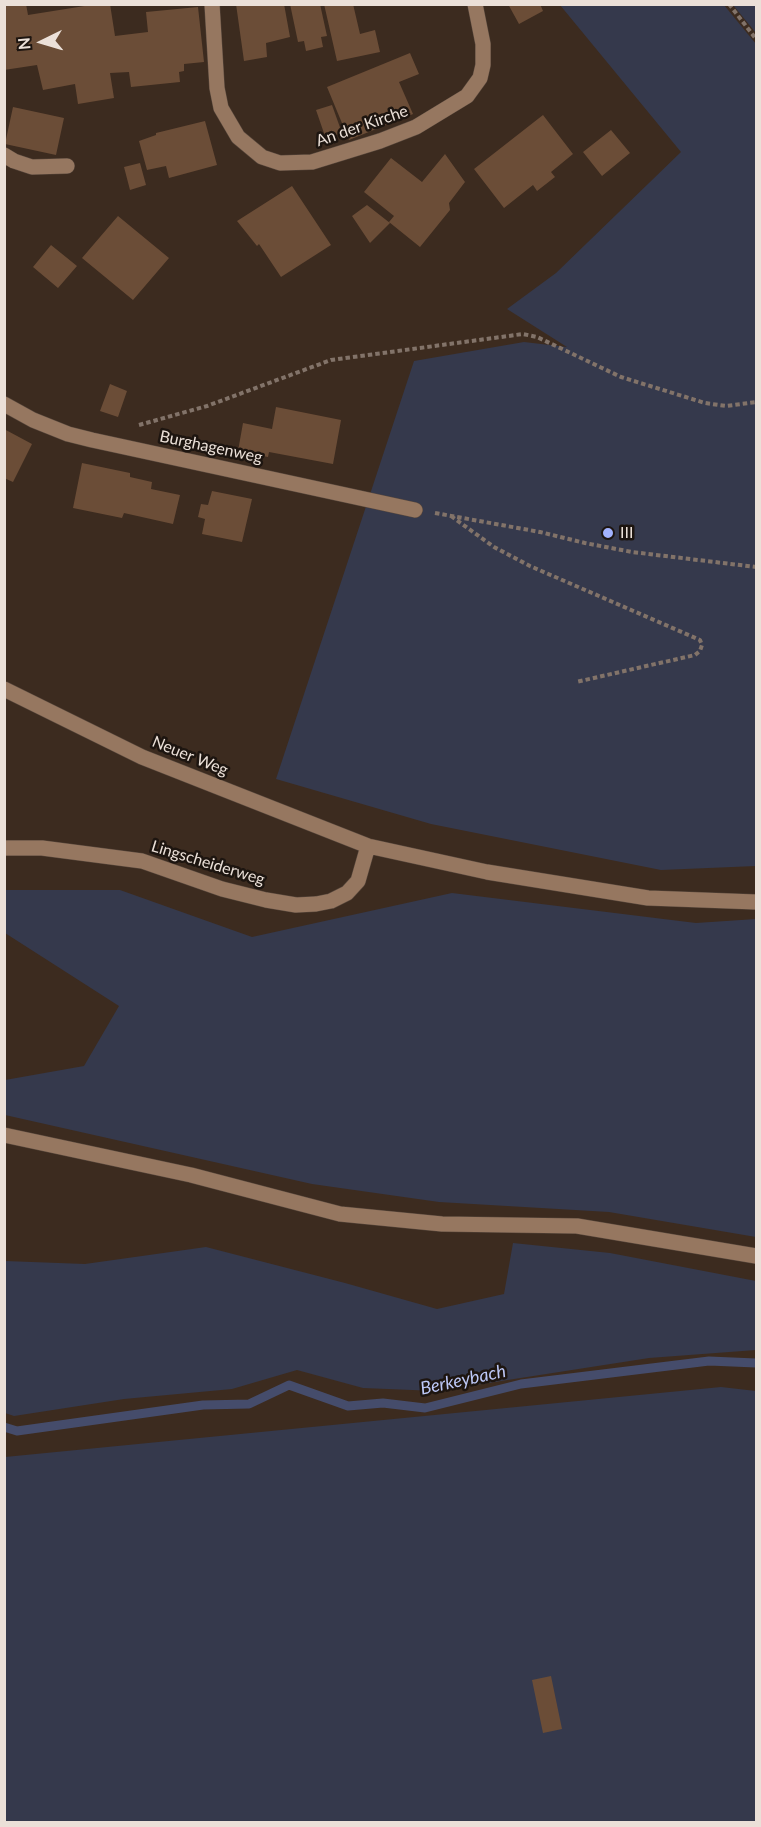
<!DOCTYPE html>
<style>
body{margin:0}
#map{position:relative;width:761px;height:1827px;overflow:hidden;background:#3c2b1f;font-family:Lato,sans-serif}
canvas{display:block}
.frame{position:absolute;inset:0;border:6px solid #ebe0d8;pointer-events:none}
.north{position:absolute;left:12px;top:12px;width:60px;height:60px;-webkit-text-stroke:4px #1d1510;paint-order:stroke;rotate:265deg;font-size:16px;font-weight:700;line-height:24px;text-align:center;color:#ebe0d8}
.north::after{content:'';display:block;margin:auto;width:21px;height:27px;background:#ebe0d8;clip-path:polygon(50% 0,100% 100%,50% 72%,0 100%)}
</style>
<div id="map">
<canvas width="761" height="1827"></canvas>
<div class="frame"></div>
<div class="north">N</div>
</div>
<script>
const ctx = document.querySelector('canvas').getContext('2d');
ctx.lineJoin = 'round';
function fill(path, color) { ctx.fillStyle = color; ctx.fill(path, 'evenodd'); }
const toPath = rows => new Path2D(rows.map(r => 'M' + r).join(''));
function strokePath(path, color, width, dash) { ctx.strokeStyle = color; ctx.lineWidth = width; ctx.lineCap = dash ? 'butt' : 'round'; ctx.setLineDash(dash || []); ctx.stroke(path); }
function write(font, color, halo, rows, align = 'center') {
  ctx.font = font + ' Lato,sans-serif'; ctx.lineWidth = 5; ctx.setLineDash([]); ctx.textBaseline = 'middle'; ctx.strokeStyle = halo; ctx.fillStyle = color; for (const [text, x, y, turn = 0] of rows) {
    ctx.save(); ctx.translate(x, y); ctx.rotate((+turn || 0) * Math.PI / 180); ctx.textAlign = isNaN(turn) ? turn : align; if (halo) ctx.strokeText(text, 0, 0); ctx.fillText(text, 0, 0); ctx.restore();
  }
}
const green = toPath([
 [560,5,724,5,756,44,756,866,661,870,431,824,276,779,414,361,524,342,567,347,507,309,556,273,681,152],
 [733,5,756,5,756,33],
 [5,890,120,890,252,937,452,893,696,923,756,919,756,1237,609,1212,439,1202,312,1184,5,1115,5,1080,84,1066,119,1006,5,933],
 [513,1243,610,1253,756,1281,756,1350,649,1358,437,1391,363,1388,297,1370,232,1389,124,1399,14,1416,5,1413,5,1261,85,1264,206,1247,345,1283,437,1309,504,1294],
 [721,1387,756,1391,756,1822,5,1822,5,1457]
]);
const stream = toPath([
 [4,1427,17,1431,203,1405,249,1404,289,1385,348,1406,383,1403,425,1408,521,1384,709,1361,756,1363]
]);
const building = toPath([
 [4,4,26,4,28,15,97,4,110,4,115,36,148,32,146,12,198,7,204,62,184,64,184,71,179,72,180,82,131,87,129,72,110,73,114,98,78,104,75,84,43,90,37,65,4,70],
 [236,4,284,4,290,37,266,43,267,57,244,61],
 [290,4,320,4,327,36,321,37,323,47,306,51,304,41,298,42],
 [324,4,353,4,360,34,375,30,380,52,337,61],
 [508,4,540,4,543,11,519,24],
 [410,53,419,74,399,82,413,114,349,140,327,87],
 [332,105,342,133,326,139,316,110],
 [13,107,64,118,56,155,5,144],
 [543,115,573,154,551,172,555,177,537,191,533,185,504,208,474,169],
 [205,121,217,165,169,178,166,166,147,170,139,141,156,135,156,133],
 [611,130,630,153,602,176,583,152],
 [445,154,465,182,449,203,450,210,420,247,389,222,394,216,364,192,391,158,422,182],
 [140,163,146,185,130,190,124,167],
 [292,186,331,245,281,277,259,244,257,246,237,221],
 [367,205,390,223,370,243,352,216],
 [118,216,169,258,133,300,82,258],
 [51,245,77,266,58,288,33,267],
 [110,384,127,391,118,417,100,411],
 [276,407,341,420,333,464,269,452,268,457,238,451,243,423,272,429],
 [4,429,32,444,13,482,4,478],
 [82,463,130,473,130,477,152,482,151,489,180,495,173,524,124,513,122,518,73,508],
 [212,491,252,499,242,542,202,534,205,519,198,517,201,504,208,505],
 [551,1676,562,1729,543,1733,532,1680]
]);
const path = toPath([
 [729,4,756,39],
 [139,425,207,406,331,360,523,334,537,337,621,377,705,403,726,406,756,402],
 [435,513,540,532,585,543,632,552,756,567],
 [451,516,494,547,530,566,700,640,702,645,700,651,695,655,576,682]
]);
const minor = toPath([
 [212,4,217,88,221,108,238,137,262,157,280,163,312,162,380,141,416,127,467,96,480,78,483,65,483,44,475,4],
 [4,155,14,161,32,167,67,166],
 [4,404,33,420,68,434,92,440,415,510],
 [4,689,142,757,368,846,487,872,648,898,756,902],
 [4,848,42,848,142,861,222,889,266,900,296,905,316,904,331,901,347,893,358,881,368,846],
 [4,1135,191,1175,340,1214,442,1224,577,1226,756,1256]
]);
const markers = [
 [608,533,6,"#a2b2fd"]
];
const streetNames = [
 ["An der Kirche",362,126,-19],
 ["Burghagenweg",211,447,12],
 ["Neuer Weg",190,756,22],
 ["Lingscheiderweg",208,863,17]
];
const poiNames = [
 ["III",620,533]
];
const waterNames = [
 ["Berkeybach",463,1380,-12]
];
fill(green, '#35394c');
strokePath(stream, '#454c6b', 9);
fill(building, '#6b4d37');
strokePath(minor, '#58483d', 16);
strokePath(path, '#827369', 4, [4.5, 3]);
strokePath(minor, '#967760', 15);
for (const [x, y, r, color] of markers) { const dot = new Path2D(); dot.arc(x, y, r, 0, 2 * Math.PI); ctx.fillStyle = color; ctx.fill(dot); strokePath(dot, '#1d1510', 2); }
write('16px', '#ebe0d8', '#1d1510', streetNames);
write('16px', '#ebe0d8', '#1d1510', poiNames, 'left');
write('italic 18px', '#bdc8f7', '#1d1510', waterNames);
</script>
